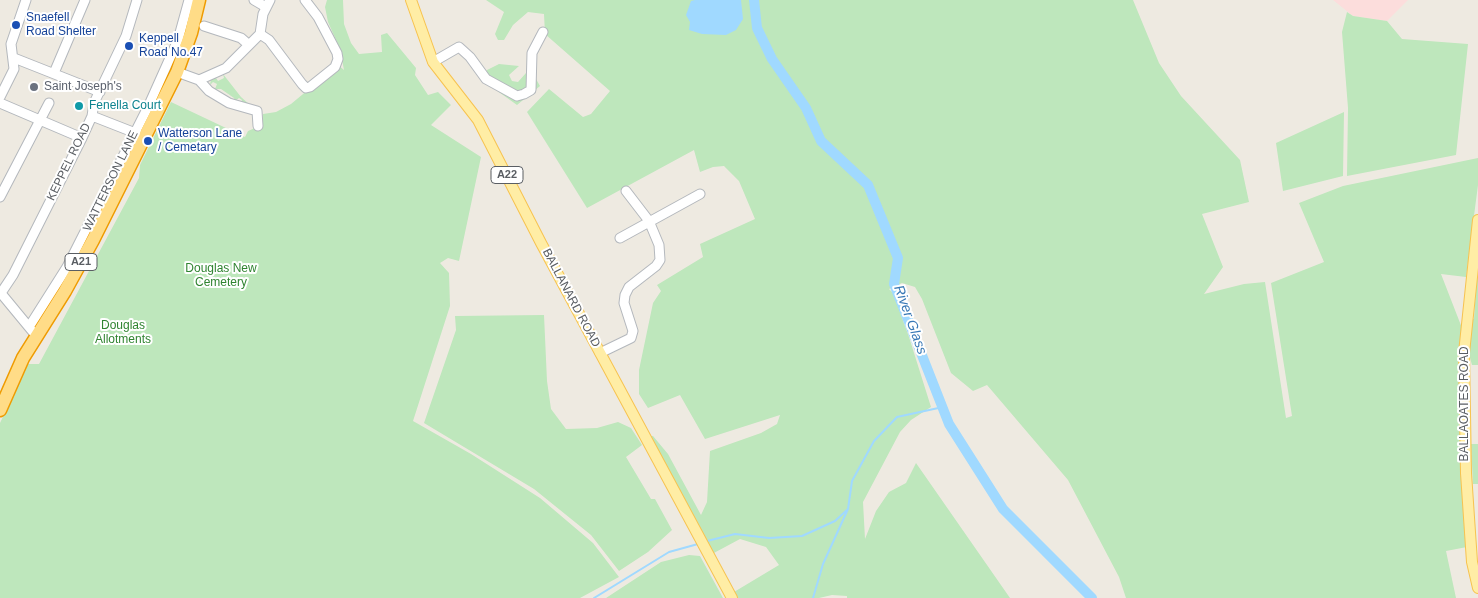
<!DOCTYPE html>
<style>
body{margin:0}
canvas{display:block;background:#eeeae1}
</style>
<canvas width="1478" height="598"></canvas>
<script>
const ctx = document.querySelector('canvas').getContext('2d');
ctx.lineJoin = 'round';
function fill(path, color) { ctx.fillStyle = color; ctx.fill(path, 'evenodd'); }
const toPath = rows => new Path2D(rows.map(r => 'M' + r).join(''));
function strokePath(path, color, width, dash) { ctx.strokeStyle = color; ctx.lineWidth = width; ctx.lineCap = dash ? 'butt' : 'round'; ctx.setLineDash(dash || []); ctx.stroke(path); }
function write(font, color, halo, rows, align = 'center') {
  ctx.font = font + ' Helvetica,sans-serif'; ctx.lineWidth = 4; ctx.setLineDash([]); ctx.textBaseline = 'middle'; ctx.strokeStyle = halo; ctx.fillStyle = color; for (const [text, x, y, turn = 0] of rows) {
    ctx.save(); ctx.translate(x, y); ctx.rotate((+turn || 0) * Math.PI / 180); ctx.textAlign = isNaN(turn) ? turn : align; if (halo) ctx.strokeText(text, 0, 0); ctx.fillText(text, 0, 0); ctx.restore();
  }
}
const medical = toPath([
 [1333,0,1408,0,1387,21,1353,16]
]);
const green = toPath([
 [327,0,343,0,344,24,351,43,359,54,382,52,381,35,387,33,416,68,415,75,428,95,438,92,451,105,431,125,481,157,459,261,448,258,440,263,449,273,450,306,413,421,471,454,540,498,593,543,619,577,580,598,0,598,0,423,28,364,39,364,139,178,140,165,171,102,245,137,248,131,262,125,263,114,276,112,291,104,338,65,344,70,340,49,328,22,325,7],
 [486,0,1133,0,1159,63,1181,96,1240,160,1249,202,1202,214,1223,267,1204,294,1244,284,1265,282,1286,418,1292,416,1271,283,1324,262,1299,203,1343,186,1478,158,1478,185,1466,277,1441,274,1462,328,1461,457,1467,547,1446,551,1456,598,1126,598,1119,577,1068,480,987,385,973,391,951,373,922,299,915,287,902,283,889,289,893,293,909,337,931,407,911,420,900,432,863,502,865,539,876,511,889,492,906,483,916,463,1010,598,847,598,847,596,832,595,819,598,738,598,734,592,779,565,766,547,740,539,712,554,649,436,653,436,668,454,701,515,707,502,710,451,761,433,777,424,780,415,705,439,680,395,648,408,639,394,639,370,653,303,661,291,657,285,703,257,700,244,755,219,739,181,724,166,713,167,700,172,694,150,587,208,527,112,549,89,583,117,591,114,610,91,545,34,544,14,528,12,513,25,504,40,498,40,495,34,504,12],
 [1347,12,1353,16,1387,21,1402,39,1468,44,1456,155,1347,176,1348,108,1342,32],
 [499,64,519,66,509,75,512,81,518,82,526,73,536,79,540,86,517,105,482,80,487,70],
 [223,74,241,97,250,105,241,103,242,100,239,98,235,101,234,98,221,89,215,89,217,84,213,82,210,85,211,79,216,78,218,81,224,78],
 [1344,112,1343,176,1283,191,1276,143],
 [1477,272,1478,272,1478,365,1472,365,1469,354,1469,328,1470,320,1474,319],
 [544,315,547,381,551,409,566,429,597,428,618,422,631,428,642,445,626,457,651,499,655,499,672,530,648,552,619,571,591,535,534,489,424,423,456,330,455,316],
 [1471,444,1478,444,1478,484,1473,484],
 [689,555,700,556,723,598,606,598,661,562]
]);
const water = toPath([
 [695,0,741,0,743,19,736,30,726,35,702,34,689,30,690,22,686,15,691,1]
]);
const stream = toPath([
 [707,541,735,534,769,538,802,536,835,521,848,509],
 [594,598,669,552,698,544],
 [813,598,823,564,848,509,852,481,874,441,897,417,943,407]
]);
const river = toPath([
 [754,0,757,28,772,59,806,108,821,141,868,185,898,258,894,284,949,424,1003,509,1092,598]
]);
const minor = toPath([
 [254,0,266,7],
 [204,26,241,38,249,45],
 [260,34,269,40,302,84,306,88,310,87,335,67,338,59,337,53,318,17,305,0],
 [14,58,100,92],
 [433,62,459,47,470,57,486,79,517,96,524,94,531,90,532,53,543,32],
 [177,72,199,80,226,68,260,34,263,14,270,0],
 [54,73,85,0],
 [199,80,209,91,229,103,257,111,258,126],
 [0,97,14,69,11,44,26,0],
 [0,103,82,138],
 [92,116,138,134],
 [0,197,49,103],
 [620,238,700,194],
 [0,292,33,332],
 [1,293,13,275,82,138,92,116,94,103,126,36,137,0],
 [29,327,67,267,148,107,178,40,189,0],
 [600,353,631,338,633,331,624,303,625,295,629,287,656,266,660,260,659,245,649,221,626,191]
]);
const major = toPath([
 [411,0,433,62,478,120,541,243,732,598],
 [1478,220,1464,353,1466,473,1472,562,1478,588]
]);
const highway = toPath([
 [0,410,23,358,65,291,93,240,177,72,191,33,199,0]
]);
const markers = [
 [16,25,5,"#1a4fb4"],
 [129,46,5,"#1a4fb4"],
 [34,87,5,"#6b7280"],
 [79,106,5,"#0f9aa8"],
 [148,141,5,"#1a4fb4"]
];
const shields = [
 [507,175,32],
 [81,262,32]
];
const shieldNames = [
 ["A22",507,175],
 ["A21",81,262]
];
const transitNames = [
 ["Snaefell",26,18],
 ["Road Shelter",26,32],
 ["Keppell",139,39],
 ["Road No.47",139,53],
 ["Watterson Lane",158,134],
 ["/ Cemetary",158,148]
];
const worshipNames = [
 ["Saint Joseph's",44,87]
];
const cultureNames = [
 ["Fenella Court",89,106]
];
const streetNames = [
 ["KEPPEL ROAD",69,162,-64],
 ["WATTERSON LANE",111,181,-64],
 ["BALLANARD ROAD",571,298,62],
 ["BALLAOATES ROAD",1465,404,-90]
];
const parkNames = [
 ["Douglas New",221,269],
 ["Cemetery",221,283],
 ["Douglas",123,326],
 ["Allotments",123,340]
];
const waterNames = [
 ["River Glass",910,320,70]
];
fill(medical, '#fcdddc');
fill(green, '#bee7bc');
fill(water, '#a0d9ff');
strokePath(stream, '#a0d9ff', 2);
strokePath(river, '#a0d9ff', 10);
strokePath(minor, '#b4b8bd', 11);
strokePath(major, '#f7c350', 12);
strokePath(highway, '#ef9b00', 15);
strokePath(minor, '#fff', 9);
strokePath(major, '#ffeda5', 10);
strokePath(highway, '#ffdc87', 12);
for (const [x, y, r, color] of markers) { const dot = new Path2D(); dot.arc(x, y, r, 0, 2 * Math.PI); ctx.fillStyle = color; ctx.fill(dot); strokePath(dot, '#fff', 2); }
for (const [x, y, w] of shields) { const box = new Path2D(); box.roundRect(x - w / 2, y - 8.5, w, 17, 4); ctx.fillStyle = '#fff'; ctx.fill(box); strokePath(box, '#5a5e63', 1); }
write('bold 11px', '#5a5e63', null, shieldNames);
write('12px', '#164399', '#fff', transitNames, 'left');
write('12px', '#5b616d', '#fff', worshipNames, 'left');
write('12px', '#0d838f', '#fff', cultureNames, 'left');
write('12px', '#5a5e63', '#fff', streetNames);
write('12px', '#308431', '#fff', parkNames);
write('italic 14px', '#3979b6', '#fff', waterNames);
</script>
